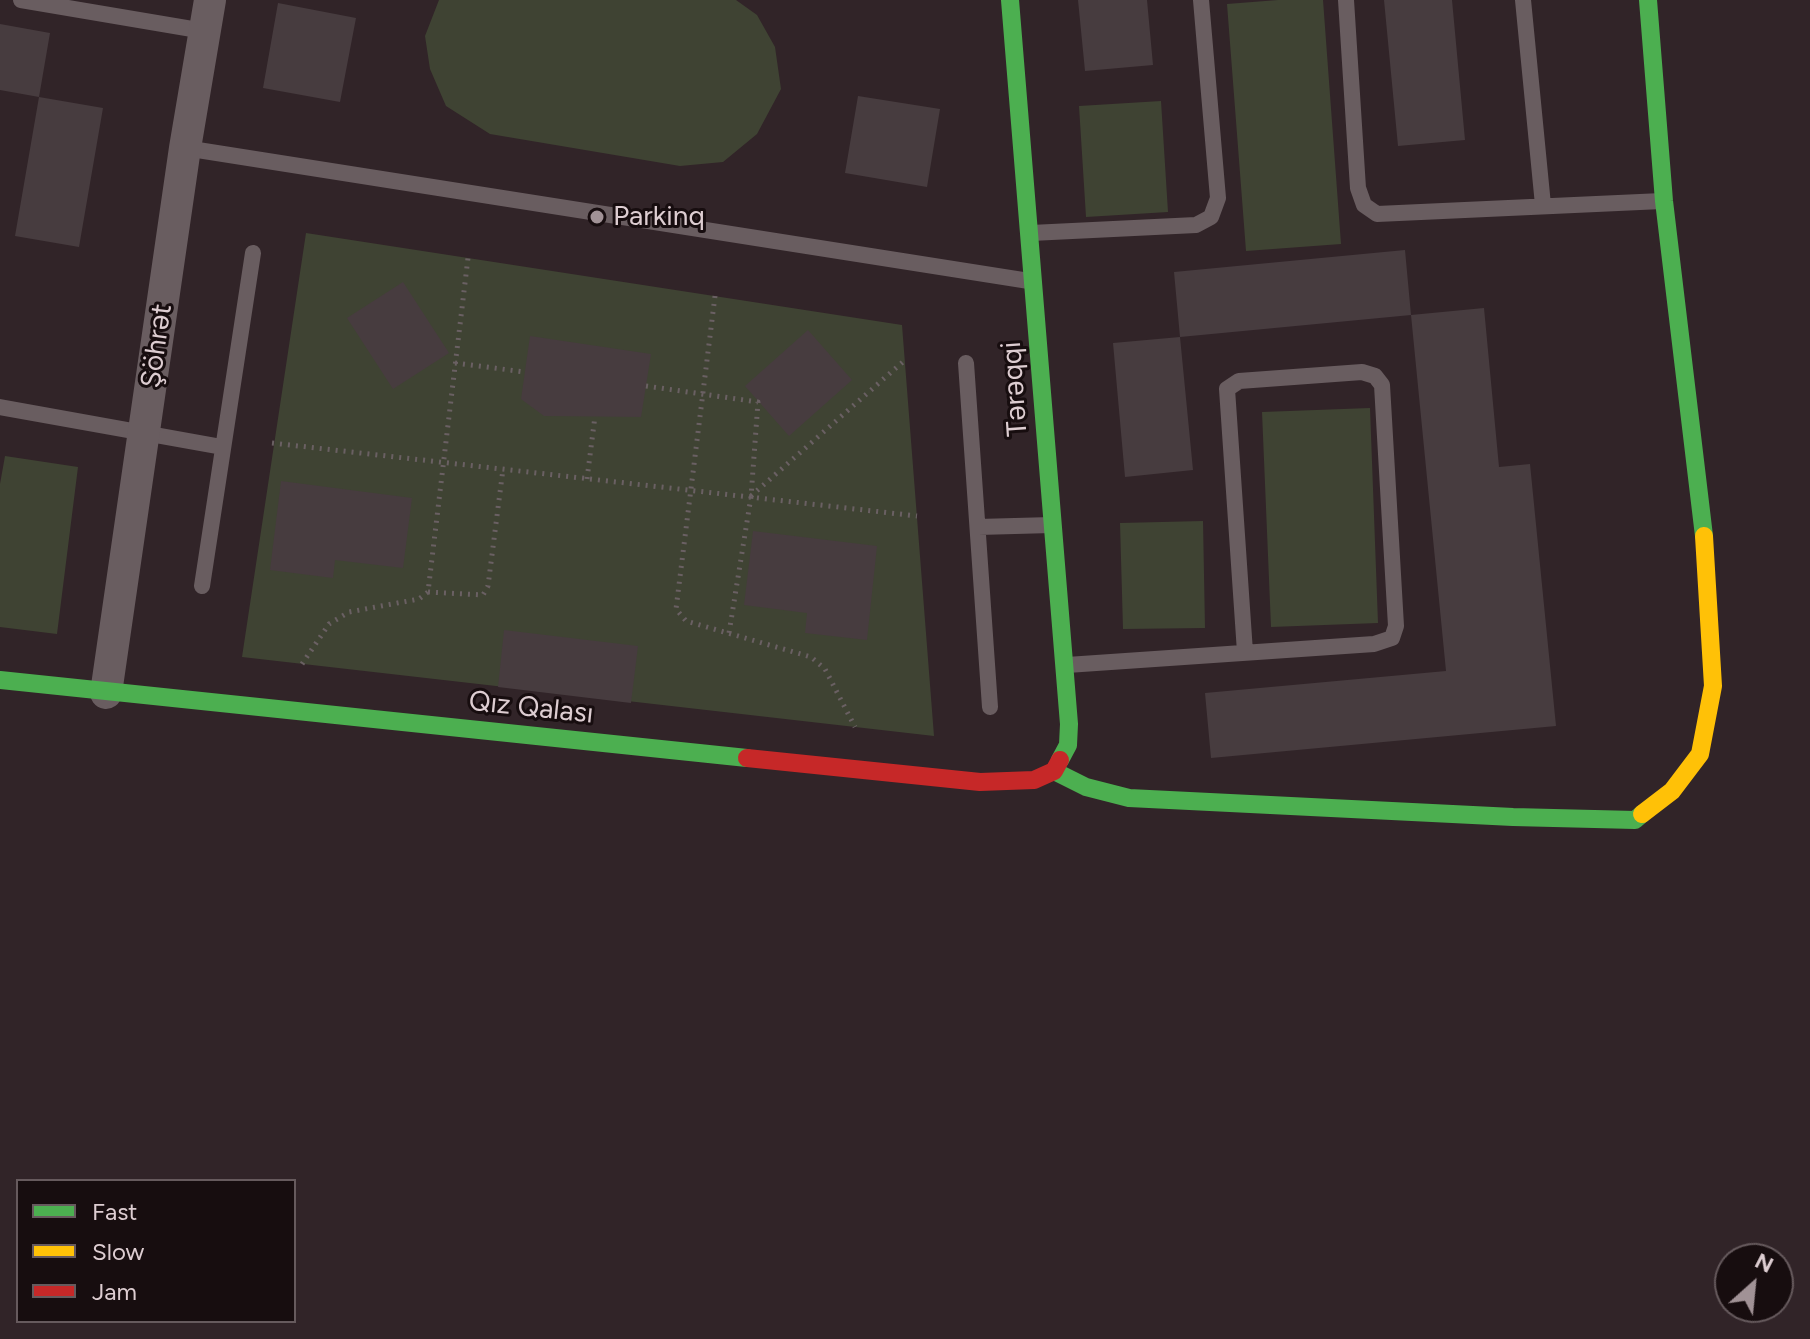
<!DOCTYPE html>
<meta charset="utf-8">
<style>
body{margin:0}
#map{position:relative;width:1810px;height:1339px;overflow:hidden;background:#312428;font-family:Figtree,sans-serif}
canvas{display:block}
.legend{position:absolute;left:16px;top:1179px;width:280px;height:144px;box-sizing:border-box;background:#170d0f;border:2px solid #665a5d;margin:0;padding:10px 14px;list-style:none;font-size:24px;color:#ddcdd1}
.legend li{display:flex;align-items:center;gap:16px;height:40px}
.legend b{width:40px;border:2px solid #665a5d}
.north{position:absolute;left:1714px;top:1243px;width:80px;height:80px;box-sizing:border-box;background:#170d0f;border:2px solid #665a5d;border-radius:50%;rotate:27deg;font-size:22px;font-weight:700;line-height:32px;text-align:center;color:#ddcdd1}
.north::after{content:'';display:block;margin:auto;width:28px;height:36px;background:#a19296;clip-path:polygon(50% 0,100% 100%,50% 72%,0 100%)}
</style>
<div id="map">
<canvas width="1810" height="1339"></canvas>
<ul class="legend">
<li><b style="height:10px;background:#4caf50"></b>Fast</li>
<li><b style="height:10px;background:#ffc107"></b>Slow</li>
<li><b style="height:10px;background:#c62828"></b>Jam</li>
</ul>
<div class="north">N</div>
</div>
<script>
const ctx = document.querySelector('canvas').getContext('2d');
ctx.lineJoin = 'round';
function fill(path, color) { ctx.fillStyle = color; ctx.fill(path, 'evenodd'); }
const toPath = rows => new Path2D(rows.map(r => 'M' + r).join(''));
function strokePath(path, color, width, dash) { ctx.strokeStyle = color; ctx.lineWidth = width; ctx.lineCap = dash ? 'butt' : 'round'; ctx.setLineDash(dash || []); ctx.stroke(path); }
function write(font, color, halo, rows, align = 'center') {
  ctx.font = font + ' Figtree,sans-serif'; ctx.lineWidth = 6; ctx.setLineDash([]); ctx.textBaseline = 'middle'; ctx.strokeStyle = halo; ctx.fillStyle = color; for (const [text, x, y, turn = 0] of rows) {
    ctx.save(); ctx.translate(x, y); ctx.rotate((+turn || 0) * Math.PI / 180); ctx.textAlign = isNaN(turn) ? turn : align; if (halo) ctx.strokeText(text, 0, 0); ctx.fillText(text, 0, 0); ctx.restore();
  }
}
const green = toPath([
 [439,0,736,0,757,15,775,47,781,89,757,134,723,162,680,166,490,134,446,106,430,69,425,36],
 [1278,0,1323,0,1341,244,1246,251,1227,4],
 [1161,101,1168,212,1086,217,1079,106],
 [306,233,902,325,934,736,242,657],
 [1370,408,1378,623,1271,627,1262,412],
 [5,456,78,467,57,634,0,627,0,484],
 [1203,521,1205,628,1123,629,1120,523]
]);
const building = toPath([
 [1078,0,1147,0,1153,65,1085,71],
 [1384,0,1452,0,1465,140,1398,146],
 [278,3,356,18,340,102,263,88],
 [0,24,50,33,39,97,0,90],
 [858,96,940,109,927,187,845,173],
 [39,97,103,108,79,247,15,236],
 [1405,250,1411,315,1180,337,1174,272],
 [403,282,449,353,393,389,347,318],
 [1484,308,1499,467,1530,464,1556,726,1211,758,1205,693,1446,671,1411,315],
 [808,330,852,380,789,436,745,386],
 [530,336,651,354,641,417,544,416,521,399],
 [1180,337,1193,470,1125,477,1113,343],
 [281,481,412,498,403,568,335,560,333,578,270,570],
 [753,531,877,546,867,640,805,633,807,613,744,605],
 [504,630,638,646,631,703,498,687]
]);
const path = toPath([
 [715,296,676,609,686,621,811,657,825,669,855,727],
 [455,363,525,372],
 [646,386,758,402,751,497,729,633],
 [272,443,917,516],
 [587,479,595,416],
 [751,496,905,360],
 [428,592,483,595,488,586,503,469],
 [302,664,329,624,349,612,419,599,428,592,468,258]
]);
const lane = toPath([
 [21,0,204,31],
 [1346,0,1358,188,1364,205,1377,214,1662,201],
 [1523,0,1543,205],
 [185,148,1029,281],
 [1031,233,1196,225,1211,217,1218,198,1201,0],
 [966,363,990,707],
 [0,407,222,447],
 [978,527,1052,525],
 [202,586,253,253],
 [1067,665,1374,644,1392,638,1396,626,1382,385,1375,376,1362,372,1239,381,1227,389,1245,652]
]);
const street = toPath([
 [106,693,185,148,210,0]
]);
const fast = toPath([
 [1010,0,1069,724,1068,745,1060,760],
 [1648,0,1664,201,1704,536],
 [0,680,747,758],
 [1054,771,1086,787,1129,798,1513,817,1635,820,1642,814]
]);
const slow = toPath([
 [1642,814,1672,791,1700,754,1713,686,1704,536]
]);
const jam = toPath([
 [747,758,980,782,1034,780,1054,771,1060,760]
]);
const markers = [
 [597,217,8,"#a19296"]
];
const poiNames = [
 ["Parkinq",613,217]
];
const streetNames = [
 ["Şöhrət",157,346,-82],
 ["Tərəqqi",1015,389,-94],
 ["Qız Qalası",531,708,6]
];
fill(green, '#3f4333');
fill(building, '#473c3f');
strokePath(path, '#6a6063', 5, [2, 6]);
strokePath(lane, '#695d60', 16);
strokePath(street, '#695d60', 32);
strokePath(fast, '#4caf50', 18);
strokePath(slow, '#ffc107', 18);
strokePath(jam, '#c62828', 18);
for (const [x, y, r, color] of markers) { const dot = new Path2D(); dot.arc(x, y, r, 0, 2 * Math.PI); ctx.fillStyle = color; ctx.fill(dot); strokePath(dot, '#170d0f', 3); }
write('28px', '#ddcdd1', '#170d0f', poiNames, 'left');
write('28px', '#ddcdd1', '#170d0f', streetNames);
</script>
